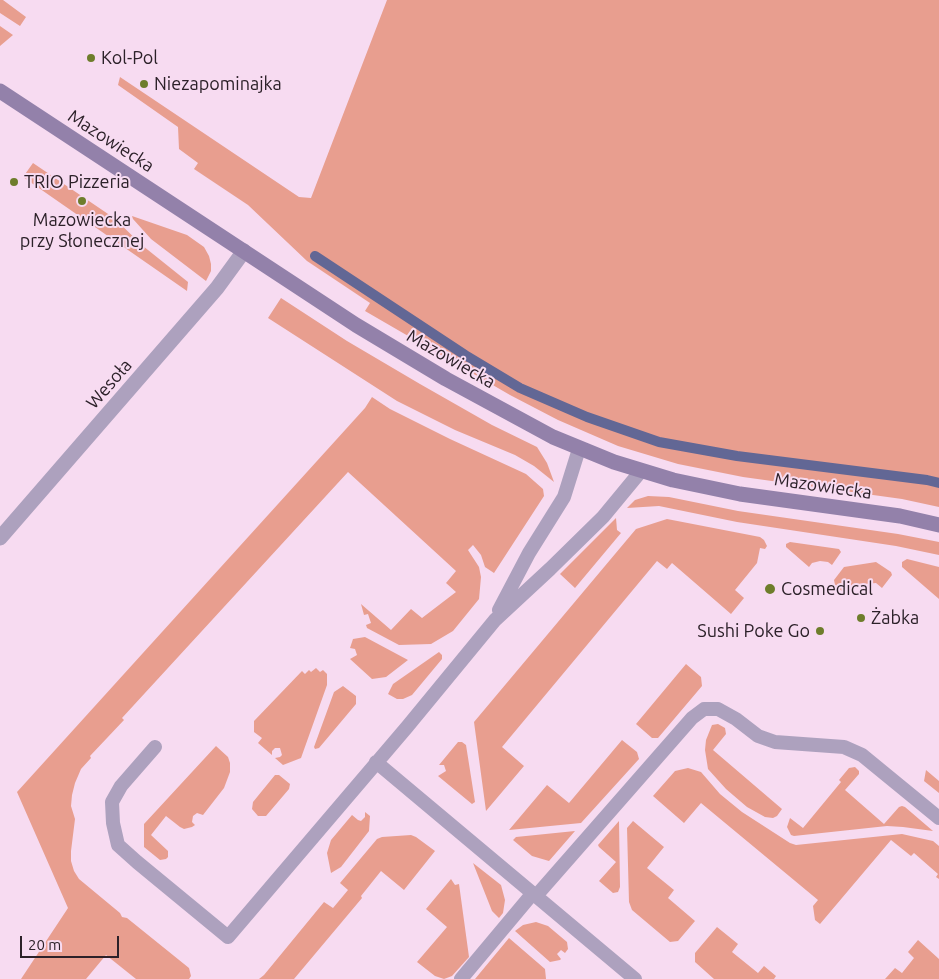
<!DOCTYPE html>
<meta charset="utf-8">
<style>
body{margin:0}
#map{position:relative;width:939px;height:979px;overflow:hidden;background:#f7dbf1;font-family:Ubuntu,sans-serif}
canvas{display:block}
.scale{position:absolute;left:20px;top:936px;width:99px;height:22px;box-sizing:border-box;border:2px solid #2c2129;border-top:0;padding-left:6px;font-size:15px;line-height:18px;white-space:nowrap;color:#2c2129;-webkit-text-stroke:4px #f7dbf1;paint-order:stroke}
</style>
<div id="map">
<canvas width="939" height="979"></canvas>
<div class="scale">20 m</div>
</div>
<script>
const ctx = document.querySelector('canvas').getContext('2d');
ctx.lineJoin = 'round';
function fill(path, color) { ctx.fillStyle = color; ctx.fill(path, 'evenodd'); }
const toPath = rows => new Path2D(rows.map(r => 'M' + r).join(''));
function strokePath(path, color, width, dash) { ctx.strokeStyle = color; ctx.lineWidth = width; ctx.lineCap = dash ? 'butt' : 'round'; ctx.setLineDash(dash || []); ctx.stroke(path); }
function write(font, color, halo, rows, align = 'center') {
  ctx.font = font + ' Ubuntu,sans-serif'; ctx.lineWidth = 4; ctx.setLineDash([]); ctx.textBaseline = 'middle'; ctx.strokeStyle = halo; ctx.fillStyle = color; for (const [text, x, y, turn = 0] of rows) {
    ctx.save(); ctx.translate(x, y); ctx.rotate((+turn || 0) * Math.PI / 180); ctx.textAlign = isNaN(turn) ? turn : align; if (halo) ctx.strokeText(text, 0, 0); ctx.fillText(text, 0, 0); ctx.restore();
  }
}
const green = toPath([
 [0,0,3,0,26,17,20,26,0,13],
 [387,0,939,0,939,507,902,499,743,477,678,464,618,446,558,420,510,395,365,311,370,303,307,261,248,205,194,169,198,163,179,149,178,127,118,85,120,77,299,197,311,198],
 [0,26,13,35,0,46],
 [33,163,114,218,143,246,188,282,187,291,23,177],
 [132,216,187,235,204,247,209,256,211,264,211,271,206,281,151,239,133,219],
 [281,298,347,341,420,384,492,425,537,447,547,463,554,482,534,466,515,455,455,430,397,401,268,318],
 [372,397,390,409,450,439,526,474,543,489,544,496,494,573,485,567,481,555,473,545,468,550,479,567,481,577,479,599,453,631,431,644,399,645,367,628,366,625,371,623,368,614,364,615,361,604,391,630,411,609,422,618,456,592,446,583,456,571,348,472,122,718,124,720,90,756,91,758,81,769,75,783,72,795,71,806,75,819,71,851,71,861,74,871,79,879,120,913,122,917,127,918,189,968,191,976,189,979,136,979,106,955,86,979,21,979,68,908,17,792,365,408],
 [648,496,669,497,738,511,898,534,934,541,939,542,939,555,896,546,737,522,659,506,627,508,635,500],
 [616,518,617,530,621,533,575,588,560,574],
 [667,519,760,537,764,540,767,546,765,549,760,548,757,563,735,590,744,598,731,614,672,563,667,569,657,561,502,747,524,766,486,811,474,722,636,529],
 [790,542,839,549,841,552,832,565,828,562,820,561,812,563,809,567,786,547,786,544],
 [907,559,939,567,939,599,902,567,902,562],
 [876,562,891,572,892,575,882,588,876,583,853,585,845,594,835,585,834,580,844,567],
 [365,637,408,660,386,677,372,679,350,659,357,655,355,649,350,648,353,639],
 [439,652,442,655,442,659,412,695,403,699,397,699,388,694,393,684],
 [686,664,701,677,702,686,658,738,652,738,636,724],
 [316,668,320,672,323,670,327,674,327,685,301,758,283,765,275,758,280,757,282,755,280,748,275,748,272,751,272,755,258,743,262,738,254,732,254,721,302,671,305,674,309,670,311,672],
 [343,686,356,696,356,704,319,748,315,749,314,747,334,692],
 [718,724,725,728,726,734,713,750,782,809,777,816,773,818,765,817,747,807,726,789,708,769,705,750,706,740,712,725],
 [622,740,637,752,639,759,581,823,509,830,547,785,569,803],
 [458,742,462,742,466,745,475,802,472,804,438,776,446,771,444,765,439,765],
 [216,746,228,757,230,763,230,772,224,788,203,815,197,813,193,816,192,822,195,825,192,827,184,829,180,827,166,816,151,835,168,851,168,857,166,859,160,860,144,847,144,824],
 [855,767,859,771,859,774,845,790,884,824,899,807,902,806,905,807,933,831,903,827,887,826,803,835,794,836,791,835,787,827,790,818,803,828,841,782,839,780,849,768],
 [688,768,701,772,720,794,742,812,790,843,796,845,902,834,933,841,939,846,939,879,936,877,938,874,914,853,911,856,891,840,820,924,815,920,813,906,818,900,701,803,684,823,653,796,675,771],
 [926,770,939,781,939,793,924,781],
 [275,775,279,775,290,784,289,789,266,816,258,816,252,809,253,802],
 [365,812,370,816,369,831,341,867,331,873,327,853,331,840,352,815,358,820,361,821,365,817],
 [619,821,620,887,618,892,613,893,599,881,616,862,599,847,598,845],
 [633,821,664,847,647,868,674,890,668,898,695,921,678,941,670,942,632,910,629,902,627,828],
 [575,831,549,861,532,856,513,840,516,837],
 [411,835,416,837,435,851,404,890,381,871,361,896,362,898,294,979,259,979,264,975,324,902,333,908,348,890,340,883,377,839,382,837],
 [473,863,501,885,505,900,503,913,499,918,492,911],
 [451,879,455,885,459,884,469,957,452,976,444,979,435,976,417,962,447,927,426,909],
 [536,922,548,926,567,942,568,949,565,953,561,950,557,954,561,959,560,960,550,962,515,931,523,925],
 [717,927,738,944,732,952,758,973,764,966,776,976,774,979,714,979,695,962,695,953],
 [509,938,545,969,546,979,475,979],
 [918,940,939,959,939,979,885,979,895,968,902,973,914,958,908,952]
]);
const stream = toPath([
 [315,256,465,355,520,388,587,417,659,442,737,456,927,480,939,483]
]);
const lane = toPath([
 [499,610,529,553,564,497,579,449],
 [155,747,121,786,112,802,113,823,118,845,137,862,228,937,407,727,495,620,550,569,603,517,641,471],
 [376,762,635,979],
 [536,896,692,718,704,709,718,709,736,719,758,736,775,742,844,747,862,755,939,818],
 [461,979,533,893]
]);
const street = toPath([
 [0,538,217,288,244,251]
]);
const secondary = toPath([
 [0,91,356,325,446,379,553,437,614,462,673,480,740,494,900,516,939,525]
]);
const markers = [
 [91,58,5,"#6e7d2b"],
 [144,84,5,"#6e7d2b"],
 [14,182,5,"#6e7d2b"],
 [82,201,5,"#6e7d2b"],
 [770,589,6,"#6e7d2b"],
 [861,618,5,"#6e7d2b"],
 [820,631,5,"#6e7d2b"]
];
const poiNames = [
 ["Kol-Pol",101,58],
 ["Niezapominajka",154,84],
 ["TRIO Pizzeria",24,182],
 ["Mazowiecka",82,220,"center"],
 ["przy Słonecznej",82,241,"center"],
 ["Cosmedical",781,589],
 ["Żabka",871,618],
 ["Sushi Poke Go",810,631,"right"]
];
const streetNames = [
 ["Mazowiecka",111,141,33],
 ["Mazowiecka",451,359,30],
 ["Wesoła",109,384,-49],
 ["Mazowiecka",823,486,8]
];
fill(green, '#e89e8f');
strokePath(stream, '#626795', 10);
strokePath(lane, '#ada1be', 14);
strokePath(street, '#ada1be', 15);
strokePath(secondary, '#9381aa', 15);
for (const [x, y, r, color] of markers) { const dot = new Path2D(); dot.arc(x, y, r, 0, 2 * Math.PI); ctx.fillStyle = color; ctx.fill(dot); strokePath(dot, '#f7dbf1', 2); }
write('18px', '#2c2129', '#f7dbf1', poiNames, 'left');
write('18px', '#2c2129', '#f7dbf1', streetNames);
</script>
